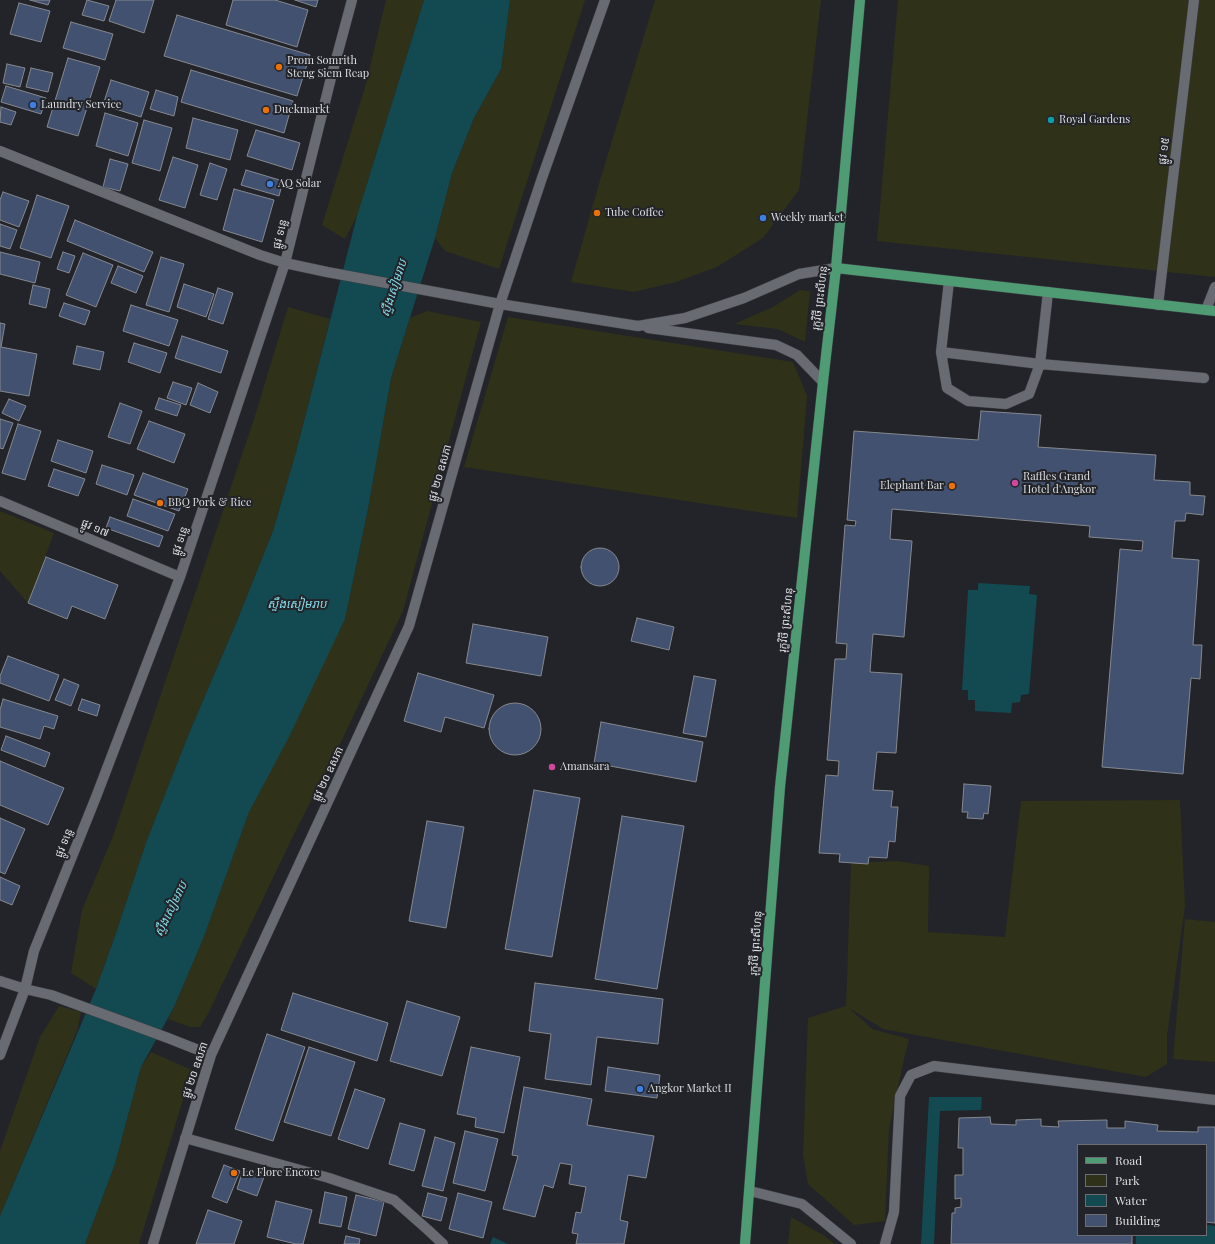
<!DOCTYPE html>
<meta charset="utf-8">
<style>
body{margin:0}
#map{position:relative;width:1215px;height:1244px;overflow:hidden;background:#222429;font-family:"Playfair Display",serif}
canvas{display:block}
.legend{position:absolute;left:1077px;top:1144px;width:130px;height:92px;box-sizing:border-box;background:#222429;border:1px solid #6c6e73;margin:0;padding:5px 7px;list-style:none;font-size:12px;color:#dcdee1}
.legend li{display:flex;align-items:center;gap:8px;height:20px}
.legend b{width:20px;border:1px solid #6c6e73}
</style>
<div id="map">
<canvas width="1215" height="1244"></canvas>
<ul class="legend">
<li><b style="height:5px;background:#4f9c74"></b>Road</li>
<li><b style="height:11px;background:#303119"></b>Park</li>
<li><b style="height:11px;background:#134951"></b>Water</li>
<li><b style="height:11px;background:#435171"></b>Building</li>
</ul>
</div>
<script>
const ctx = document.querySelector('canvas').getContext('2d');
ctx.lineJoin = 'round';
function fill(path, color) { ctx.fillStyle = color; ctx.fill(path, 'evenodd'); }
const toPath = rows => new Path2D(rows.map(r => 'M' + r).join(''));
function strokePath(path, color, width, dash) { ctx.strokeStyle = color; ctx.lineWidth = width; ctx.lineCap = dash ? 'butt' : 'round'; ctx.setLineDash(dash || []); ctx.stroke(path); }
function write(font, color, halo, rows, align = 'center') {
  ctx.font = font + ' "Playfair Display","Noto Sans Khmer",serif'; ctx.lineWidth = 4; ctx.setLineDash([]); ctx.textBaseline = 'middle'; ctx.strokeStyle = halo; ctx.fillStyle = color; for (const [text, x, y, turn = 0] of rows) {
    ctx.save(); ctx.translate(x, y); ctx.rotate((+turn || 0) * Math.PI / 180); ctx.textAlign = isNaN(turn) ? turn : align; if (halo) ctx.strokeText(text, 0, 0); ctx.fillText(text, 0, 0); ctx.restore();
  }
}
const green = toPath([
 [386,0,424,0,357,216,345,239,322,225,365,87],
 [510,0,585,0,499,269,445,251,435,238,452,173,474,118,501,69],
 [655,0,821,0,799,190,763,238,717,267,676,282,634,292,571,282,600,180],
 [898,0,1215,0,1215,277,877,241],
 [800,290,810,291,805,342,778,329,734,324,773,307],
 [288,307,330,319,296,452,273,531,237,621,190,731,147,840,118,927,96,989,71,973,82,910,113,836,254,419],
 [427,311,481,322,403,611,342,740,294,834,208,1014,200,1027,190,1027,168,1019,174,1007,203,939,249,812,345,619,368,509,391,378,410,318],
 [508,317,793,362,807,396,797,518,464,467],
 [0,511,54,533,28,603,0,571],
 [1180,800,1185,906,1167,1036,1167,1064,1146,1077,883,1029,849,1008,872,1029,909,1039,904,1059,889,1129,885,1221,854,1225,808,1184,803,1154,808,1018,846,1006,851,863,897,861,929,866,928,932,1005,937,1021,801],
 [1185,919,1215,922,1215,1062,1173,1059],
 [59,1006,81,1012,77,1031,0,1216,0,1151,40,1037],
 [151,1052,192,1070,139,1244,85,1244,115,1164,141,1067],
 [791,1217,823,1235,835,1244,788,1244]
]);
const water = toPath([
 [424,0,510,0,501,69,474,118,452,173,435,238,391,378,368,509,345,619,289,737,249,812,203,939,174,1007,141,1067,115,1164,85,1244,0,1244,0,1216,96,989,116,933,147,840,190,731,237,621,273,531,296,452,357,216],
 [978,583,1030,586,1029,594,1037,595,1029,694,1021,695,1020,702,1012,703,1011,713,975,711,975,700,968,700,968,690,962,690,968,590,978,590],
 [929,1097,982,1097,981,1110,940,1111,934,1244,921,1244],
 [1206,1225,1215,1226,1215,1244,1136,1244,1136,1235,1206,1235],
 [493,1237,508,1244,490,1244]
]);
const building = toPath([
 [30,0,50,0,48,5,30,0],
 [87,0,109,6,104,21,82,15,87,0],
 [116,0,154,0,144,33,109,21,116,0],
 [233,0,275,0,308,10,297,47,226,25,233,0],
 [295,0,318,0,316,7,295,0],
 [19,3,50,11,41,42,10,34,19,3],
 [177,15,310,55,297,96,164,56,177,15],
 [71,22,113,34,105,60,63,48,71,22],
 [68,58,100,67,78,136,47,127,68,58],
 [7,64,25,68,20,87,3,83,7,64],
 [31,68,53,73,48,92,26,87,31,68],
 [191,70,293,101,284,133,181,102,191,70],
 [111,80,149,92,141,117,103,105,111,80],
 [6,86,46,98,41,114,1,102,6,86],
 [156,90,178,97,174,116,150,109,156,90],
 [1,107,16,112,11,125,0,122,1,107],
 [105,113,138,123,128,156,96,146,105,113],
 [193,118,238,130,230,160,186,148,193,118],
 [144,120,172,128,160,171,132,163,144,120],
 [256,130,300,143,292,170,247,156,256,130],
 [173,157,198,165,185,208,159,200,173,157],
 [110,159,128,164,120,191,103,187,110,159],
 [210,163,227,169,217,200,200,195,210,163],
 [246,170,283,181,279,196,241,185,246,170],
 [234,189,274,200,262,242,223,230,234,189],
 [3,192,29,201,19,227,0,220,0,200,3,192],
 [37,195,69,206,51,258,20,248,37,195],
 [75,220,153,252,144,272,67,241,75,220],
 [0,224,17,230,10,249,0,246,0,224],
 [0,252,40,262,35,283,0,274,0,252],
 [63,252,75,256,69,273,57,269,63,252],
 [83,253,113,265,96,307,66,295,83,253],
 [161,257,184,264,169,312,146,305,161,257],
 [118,266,143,276,136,293,111,283,118,266],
 [184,284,214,294,206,317,177,307,184,284],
 [33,285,50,289,46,308,29,304,33,285],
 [218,288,233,293,223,324,208,319,218,288],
 [64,303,90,311,85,325,59,316,64,303],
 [131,305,178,320,169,346,123,331,131,305],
 [0,323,5,324,1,347,37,354,29,396,0,391,0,323],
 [182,336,228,351,221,373,175,358,182,336],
 [134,343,167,353,160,373,128,362,134,343],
 [77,346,104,352,100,370,73,364,77,346],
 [173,382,192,388,186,405,167,398,173,382],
 [198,383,218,392,210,413,190,405,198,383],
 [159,398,181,405,177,416,155,409,159,398],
 [9,399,26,406,19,421,2,413,9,399],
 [120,403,142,411,130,444,108,437,120,403],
 [981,411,1041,415,1038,447,1156,455,1154,480,1190,482,1190,495,1205,496,1203,515,1186,513,1185,521,1175,521,1172,558,1199,560,1193,645,1202,645,1200,679,1191,678,1183,774,1102,767,1120,549,1142,551,1143,541,1089,537,1090,526,892,509,890,539,912,541,904,637,873,634,870,672,902,674,896,753,877,752,873,790,893,791,891,807,898,807,895,842,889,841,887,858,869,857,868,864,839,862,840,854,819,853,826,775,838,776,839,761,827,760,835,659,846,659,847,644,836,643,845,525,855,526,856,521,847,520,854,431,978,440,981,411],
 [0,419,13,423,3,449,0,448,0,419],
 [149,421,185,434,174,463,137,449,149,421],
 [18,424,41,431,25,480,2,473,18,424],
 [58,440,93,451,86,473,51,461,58,440],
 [102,465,134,475,127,495,96,484,102,465],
 [54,469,85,479,78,496,48,486,54,469],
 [143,473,188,489,179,511,134,495,143,473],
 [133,499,175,514,168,531,127,516,133,499],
 [110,517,163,536,159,547,106,528,110,517],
 '581 567a19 19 0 1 1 38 0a19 19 0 1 1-38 0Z',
 [46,557,118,585,105,619,72,606,67,619,28,603,46,557],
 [637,618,674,627,669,650,631,641,637,618],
 [473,624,548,637,541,676,466,663,473,624],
 [8,656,59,675,49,701,0,683,0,676,8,656],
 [418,673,494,695,484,728,445,717,441,732,404,721,418,673],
 [694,676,716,680,706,737,683,733,694,676],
 [64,679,79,685,71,706,55,700,64,679],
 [3,699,58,716,54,729,44,726,40,739,0,727,0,710,3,699],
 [82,699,100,705,97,716,78,710,82,699],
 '489 729a26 26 0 1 1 52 0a26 26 0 1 1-52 0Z',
 [601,722,703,742,696,782,594,763,601,722],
 [6,736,50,753,45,767,1,750,6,736],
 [0,761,64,788,48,825,0,805,0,761],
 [964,784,991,786,988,814,984,813,983,819,967,818,968,812,962,812,964,784],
 [534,790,580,798,552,957,505,949,534,790],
 [622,816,684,826,657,989,595,979,622,816],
 [0,818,25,829,5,874,0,872,0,818],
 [427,821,464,827,446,928,409,921,427,821],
 [0,877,20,886,12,905,0,900,0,877],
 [535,983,663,999,658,1044,597,1037,591,1085,545,1079,551,1034,529,1031,535,983],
 [293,993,388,1023,377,1061,281,1030,293,993],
 [407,1001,460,1017,442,1076,390,1061,407,1001],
 [267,1034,305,1047,273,1141,235,1129,267,1034],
 [309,1047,355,1062,331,1136,284,1122,309,1047],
 [471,1047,520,1057,504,1133,475,1127,476,1118,457,1114,471,1047],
 [608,1067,660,1075,657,1098,605,1091,608,1067],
 [524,1087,592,1099,587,1125,654,1136,646,1178,628,1175,620,1220,628,1222,624,1244,576,1244,578,1234,572,1233,576,1212,581,1213,586,1187,569,1184,572,1165,560,1163,553,1188,544,1185,535,1217,503,1209,518,1156,512,1155,524,1087],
 [355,1089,385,1099,368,1149,338,1139,355,1089],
 [990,1117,991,1124,1016,1125,1016,1120,1041,1119,1041,1126,1059,1127,1058,1121,1107,1120,1107,1128,1125,1128,1125,1121,1158,1125,1157,1131,1198,1132,1198,1127,1215,1127,1215,1223,1206,1222,1206,1145,1078,1145,1078,1235,1132,1235,1132,1244,951,1244,952,1213,955,1213,955,1208,961,1207,961,1198,955,1199,955,1175,963,1175,963,1148,958,1148,959,1118,990,1117],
 [400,1123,425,1130,414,1171,389,1164,400,1123],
 [465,1131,498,1139,485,1191,453,1183,465,1131],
 [435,1137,455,1143,443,1191,422,1186,435,1137],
 [224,1165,240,1171,227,1203,212,1197,224,1165],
 [243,1170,264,1177,257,1196,237,1189,243,1170],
 [325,1192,347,1197,341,1227,319,1223,325,1192],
 [428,1193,447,1198,441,1221,422,1216,428,1193],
 [458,1193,492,1202,483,1238,449,1229,458,1193],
 [356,1195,384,1202,376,1236,348,1229,356,1195],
 [276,1201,312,1210,303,1244,296,1244,267,1237,276,1201],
 [208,1210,242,1221,234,1244,196,1244,208,1210],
 [346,1236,360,1239,359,1244,344,1244,346,1236]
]);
const minor = toPath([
 [0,151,260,255,285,263,327,272,500,304,638,326,685,318,744,298,799,274,836,268],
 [949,281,941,352,947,388,968,401,1006,404,1029,394,1040,364,1048,292],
 [1158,305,1194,0],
 [1206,310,1215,287],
 [648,328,776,345,797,355,823,382],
 [941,352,1040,364,1204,378],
 [0,501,180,577],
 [0,981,25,989,51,995,168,1038,211,1055],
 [0,1055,25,989,34,951,96,797,180,577,285,263,331,78,352,0],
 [185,1138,329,1178,394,1200,428,1230,443,1244],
 [750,1191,802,1204,851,1244],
 [153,1244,211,1055,409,626,500,304,542,178,605,0],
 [885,1244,894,1212,900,1096,911,1075,934,1066,1215,1100]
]);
const major = toPath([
 [836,268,1215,311],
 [745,1244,780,787,823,382,836,268,860,0]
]);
const markers = [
 [279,67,4,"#e8710a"],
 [33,105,4,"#3f7fe0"],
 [266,110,4,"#e8710a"],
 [1051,120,4,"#0f9aa8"],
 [270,184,4,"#3f7fe0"],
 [597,213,4,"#e8710a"],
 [763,218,4,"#3f7fe0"],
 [1015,483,4,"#d1479c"],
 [952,486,4,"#e8710a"],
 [160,503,4,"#e8710a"],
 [552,767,4,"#d1479c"],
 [640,1089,4,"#3f7fe0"],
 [234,1173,4,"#e8710a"]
];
const poiNames = [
 ["Prom Somrith",287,61],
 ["Steng Siem Reap",287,74],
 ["Laundry Service",41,105],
 ["Duckmarkt",274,110],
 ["Royal Gardens",1059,120],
 ["AQ Solar",278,184],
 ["Tube Coffee",605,213],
 ["Weekly market",771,218],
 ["Raffles Grand",1023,477],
 ["Hotel d'Angkor",1023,490],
 ["Elephant Bar",944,486,"right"],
 ["BBQ Pork & Rice",168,503],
 ["Amansara",560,767],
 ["Angkor Market II",648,1089],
 ["Le Flore Encore",242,1173]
];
const streetNames = [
 ["ផ្លូវ ១៥",1164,151,-83],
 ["ផ្លូវ ទន្លេ",280,234,-76],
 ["រុក្ខវិថី ព្រះសីហនុ",820,298,-83],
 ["ផ្លូវ ២០ ឧសភា",440,473,-74],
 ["ផ្លូវ ១៧",95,528,23],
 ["ផ្លូវ ទន្លេ",180,541,-72],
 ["រុក្ខវិថី ព្រះសីហនុ",786,620,-84],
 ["ផ្លូវ ២០ ឧសភា",328,774,-65],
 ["ផ្លូវ ទន្លេ",64,843,-68],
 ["រុក្ខវិថី ព្រះសីហនុ",756,943,-86],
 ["ផ្លូវ ២០ ឧសភា",195,1070,-71]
];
const waterNames = [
 ["ស្ទឹងសៀមរាប",394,288,-72],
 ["ស្ទឹងសៀមរាប",297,604],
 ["ស្ទឹងសៀមរាប",171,909,-64]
];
fill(green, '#303119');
fill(water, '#134951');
fill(building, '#435171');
strokePath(building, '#85888e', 1);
strokePath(minor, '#3d3f44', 11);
strokePath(major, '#3d3f44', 11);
strokePath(minor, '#686b71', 10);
strokePath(major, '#4f9c74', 10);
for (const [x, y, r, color] of markers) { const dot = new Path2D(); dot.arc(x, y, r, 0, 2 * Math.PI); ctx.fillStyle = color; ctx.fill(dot); strokePath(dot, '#222429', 1.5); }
write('11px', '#dcdee1', '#222429', poiNames, 'left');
write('11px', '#dcdee1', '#222429', streetNames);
write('italic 12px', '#83d9e7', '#222429', waterNames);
</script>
